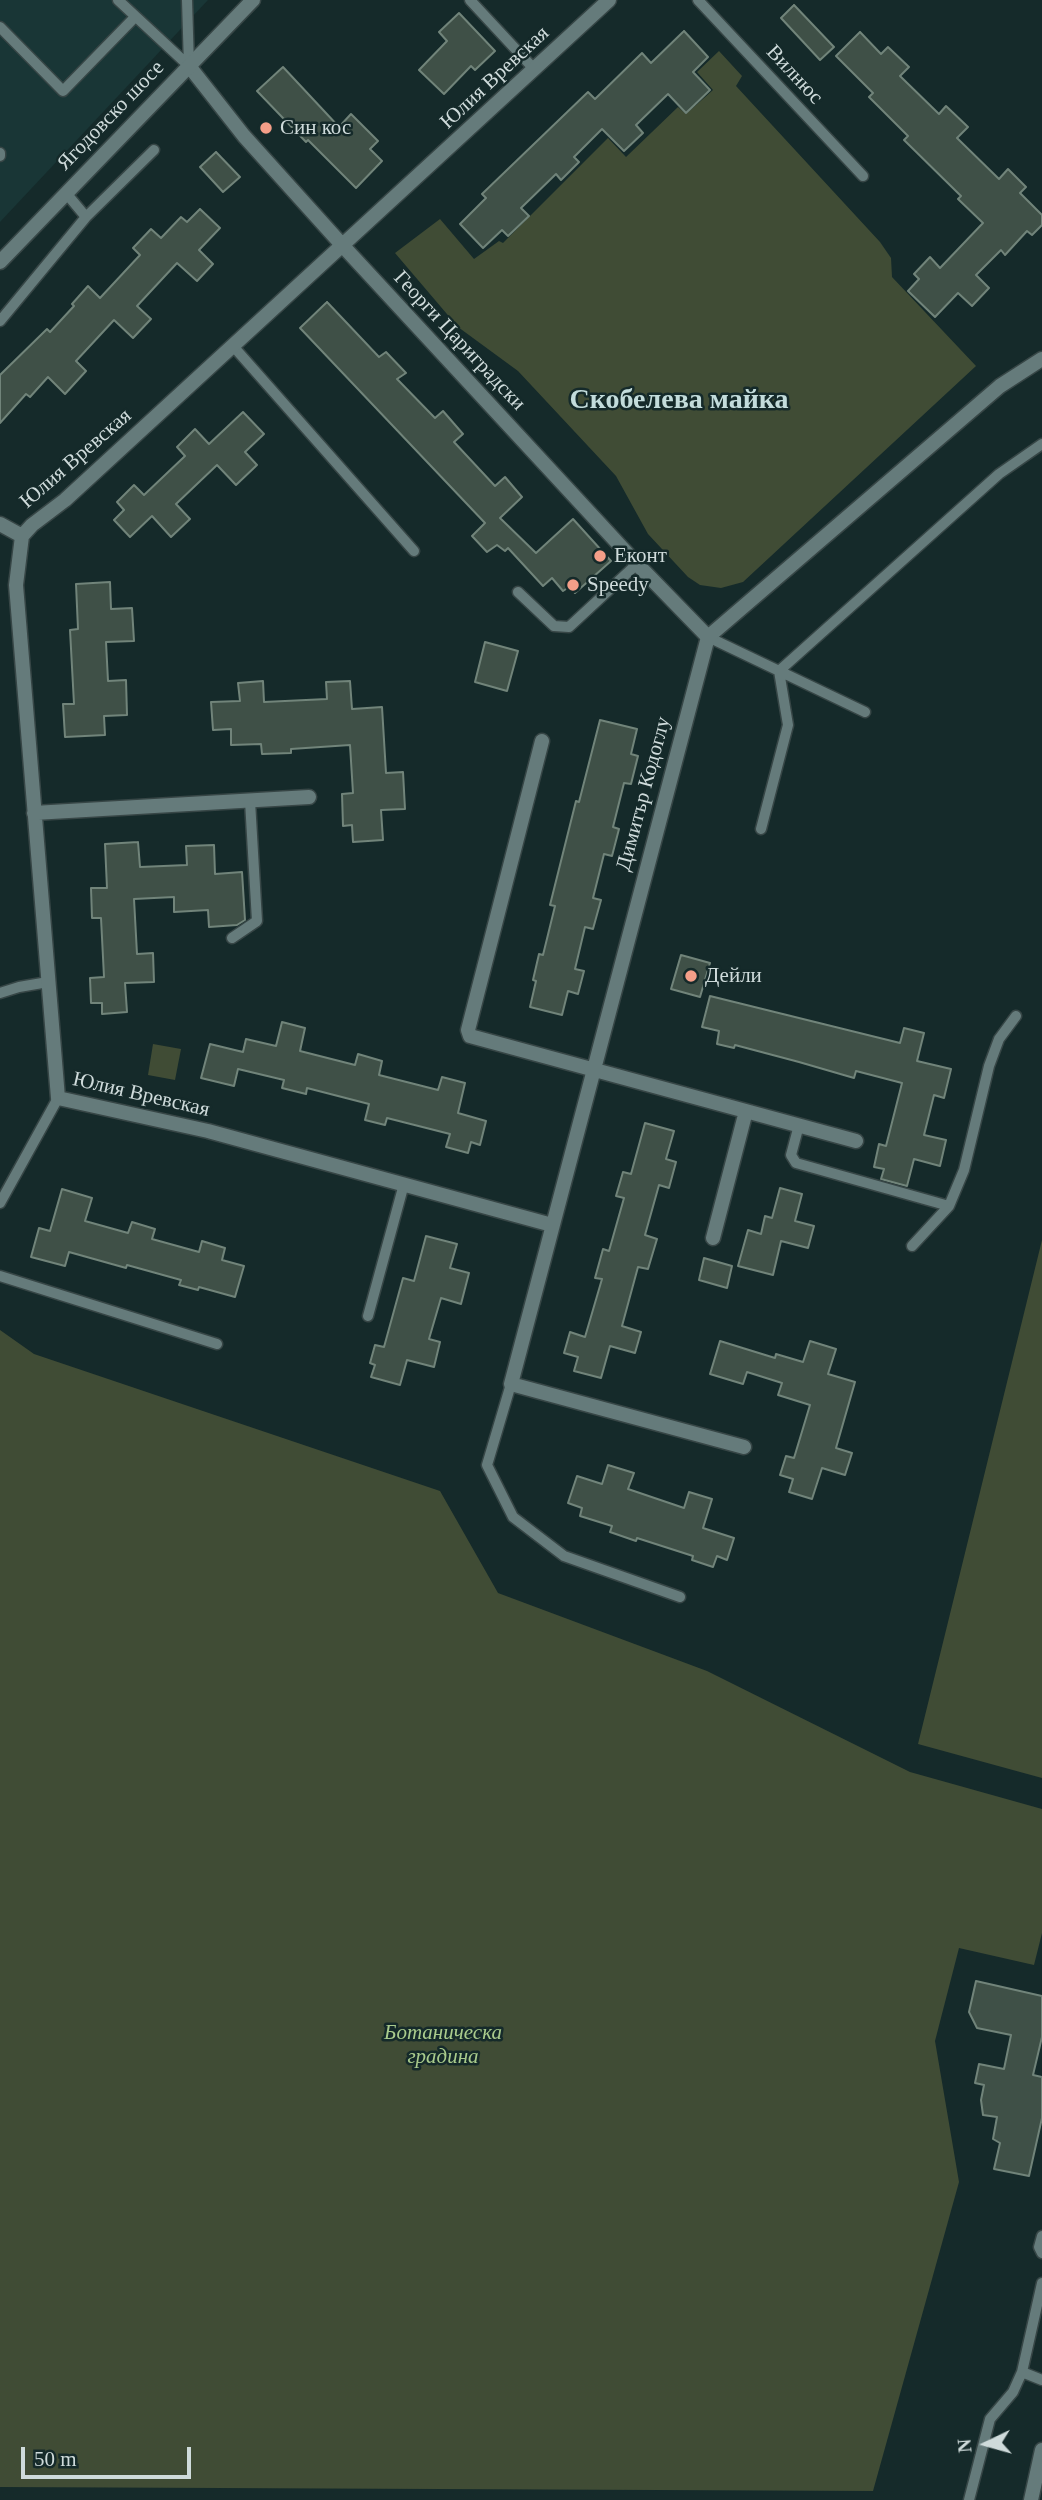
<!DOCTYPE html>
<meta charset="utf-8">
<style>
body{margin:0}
#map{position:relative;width:1042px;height:2500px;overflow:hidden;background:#152a2a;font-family:"Times New Roman",serif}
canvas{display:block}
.north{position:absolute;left:951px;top:2409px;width:70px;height:70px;-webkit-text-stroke:5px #152a2a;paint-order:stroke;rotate:265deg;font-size:19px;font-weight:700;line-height:28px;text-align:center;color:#cfdbdb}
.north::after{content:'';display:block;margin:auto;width:24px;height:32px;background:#cfdbdb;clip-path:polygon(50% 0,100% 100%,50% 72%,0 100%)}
.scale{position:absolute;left:21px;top:2447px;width:170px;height:32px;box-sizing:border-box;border:4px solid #cfdbdb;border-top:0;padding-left:9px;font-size:21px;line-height:24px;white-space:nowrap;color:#cfdbdb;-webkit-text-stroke:5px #152a2a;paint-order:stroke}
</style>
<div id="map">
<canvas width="1042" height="2500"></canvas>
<div class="north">N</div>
<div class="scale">50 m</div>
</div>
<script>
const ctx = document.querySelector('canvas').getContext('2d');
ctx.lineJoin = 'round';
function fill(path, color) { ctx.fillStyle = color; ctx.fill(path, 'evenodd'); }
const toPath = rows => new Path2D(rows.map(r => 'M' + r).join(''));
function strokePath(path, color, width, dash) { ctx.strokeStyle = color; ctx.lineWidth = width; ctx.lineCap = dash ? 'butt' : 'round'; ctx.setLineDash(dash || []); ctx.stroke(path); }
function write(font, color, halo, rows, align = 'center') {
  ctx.font = font + ' "Times New Roman",serif'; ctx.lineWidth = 5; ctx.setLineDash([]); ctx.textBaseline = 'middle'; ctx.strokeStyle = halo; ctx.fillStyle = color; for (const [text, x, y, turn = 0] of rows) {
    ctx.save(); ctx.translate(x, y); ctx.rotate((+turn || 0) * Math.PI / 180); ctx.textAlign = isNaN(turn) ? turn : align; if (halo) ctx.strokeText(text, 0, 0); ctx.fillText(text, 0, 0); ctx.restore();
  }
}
const built = toPath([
 [0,0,208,0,0,222]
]);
const green = toPath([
 [719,51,742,76,736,86,880,242,891,258,892,277,976,366,743,582,721,588,700,585,688,577,648,534,616,476,518,371,458,327,395,253,440,219,474,259,499,241,503,243,608,138,626,157,678,107,686,114,713,90,697,72],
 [153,1044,181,1049,175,1080,148,1075],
 [1042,1240,1042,1778,918,1744],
 [0,1330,34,1354,440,1491,498,1593,707,1671,910,1772,1042,1809,1042,1933,1034,1965,959,1948,935,2041,959,2182,873,2491,0,2487]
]);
const building = toPath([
 [794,5,834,47,820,60,781,18,794,5],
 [459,13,495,51,475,70,471,66,444,94,419,70,447,41,439,32,459,13],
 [684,31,708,57,693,72,710,90,686,113,668,94,636,125,643,133,624,151,602,129,574,157,579,162,561,180,556,174,521,208,529,216,508,236,502,230,483,248,460,224,486,198,482,194,588,92,595,99,642,53,651,63,684,31],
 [860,32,881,54,888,47,909,67,900,76,939,114,946,106,968,127,957,138,999,179,1008,169,1026,187,1020,193,1042,215,1042,225,1032,235,1027,231,1005,255,1001,250,976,275,989,288,972,306,958,293,935,317,908,291,919,279,914,274,930,257,940,268,983,223,958,199,961,196,904,140,908,136,869,97,873,93,836,56,860,32],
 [283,67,339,127,351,114,378,141,370,149,382,161,356,188,308,140,306,142,257,91,283,67],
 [216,152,240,177,223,192,200,167,216,152],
 [200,209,220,228,199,250,213,264,197,281,177,263,137,306,151,319,133,338,114,320,76,361,86,371,65,394,48,377,30,397,26,394,0,423,0,375,47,329,50,332,74,306,72,304,88,286,100,298,140,255,133,248,151,229,161,238,181,217,187,222,200,209],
 [327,302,379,357,386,352,406,373,397,379,435,418,443,411,463,434,454,442,495,486,505,477,522,497,500,518,536,553,573,519,611,561,575,593,569,587,563,591,552,578,543,586,508,548,505,551,497,545,487,552,472,536,485,523,300,328,327,302],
 [243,412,264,434,245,452,257,465,236,485,217,465,176,504,190,519,171,537,152,516,130,537,114,520,124,510,117,502,134,485,144,495,185,456,177,447,195,429,209,444,243,412],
 [110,582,111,609,132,608,134,641,106,642,108,681,126,680,127,715,104,716,105,735,65,737,63,704,74,704,70,630,78,629,76,584,110,582],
 [485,642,518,651,507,691,475,682,485,642],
 [263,681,264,702,327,699,326,682,350,681,352,709,382,707,386,773,403,772,405,809,381,810,383,840,353,842,352,825,343,826,342,794,353,793,350,745,291,749,291,753,262,754,261,744,231,745,231,729,213,730,211,702,240,701,238,683,263,681],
 [600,720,637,729,631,754,638,756,631,784,624,783,613,827,619,829,612,856,604,854,593,898,601,900,593,929,585,927,575,969,584,971,578,994,568,991,562,1015,530,1007,536,981,533,980,539,954,543,955,555,906,550,905,576,801,579,802,600,720],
 [138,842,140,867,187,865,186,846,214,845,215,874,242,872,245,920,237,925,209,927,208,910,174,912,174,897,134,899,137,954,153,953,154,982,125,983,127,1012,102,1014,102,1003,91,1003,90,978,104,977,101,918,92,918,91,888,107,888,105,844,138,842],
 [681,955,710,963,700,997,671,989,681,955],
 [710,996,900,1043,904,1028,924,1033,917,1061,951,1069,944,1098,934,1095,924,1135,946,1140,940,1166,914,1159,907,1186,881,1179,884,1169,874,1167,879,1144,886,1146,902,1083,856,1071,854,1078,799,1062,735,1045,734,1048,717,1044,719,1031,702,1027,710,996],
 [282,1022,305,1028,300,1051,355,1065,358,1054,382,1061,379,1075,438,1090,442,1077,465,1083,458,1113,486,1121,480,1145,471,1142,468,1153,446,1147,450,1134,387,1118,385,1125,365,1120,369,1104,307,1088,306,1094,282,1088,284,1080,238,1069,234,1086,201,1078,210,1044,243,1052,246,1039,276,1046,282,1022],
 [645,1123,674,1131,666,1159,676,1162,669,1188,659,1185,645,1235,657,1239,648,1269,638,1267,622,1326,641,1332,635,1353,610,1346,601,1378,574,1371,578,1357,564,1353,570,1332,585,1337,602,1279,595,1278,603,1249,609,1251,624,1198,616,1196,623,1172,631,1174,645,1123],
 [780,1188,802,1194,795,1221,814,1226,808,1248,781,1241,773,1275,738,1266,748,1230,761,1234,765,1216,772,1218,780,1188],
 [62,1189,92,1198,85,1221,128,1233,132,1222,155,1229,152,1239,199,1252,202,1241,225,1248,222,1260,244,1266,235,1297,199,1287,198,1290,179,1285,181,1280,127,1265,126,1268,69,1252,65,1266,31,1257,39,1228,50,1231,62,1189],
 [426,1236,457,1244,450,1268,469,1273,461,1304,441,1298,429,1339,440,1342,434,1367,407,1360,400,1385,371,1377,375,1365,370,1363,375,1345,384,1347,403,1278,414,1281,426,1236],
 [704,1258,732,1266,727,1288,699,1280,704,1258],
 [720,1341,775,1358,776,1354,803,1362,810,1341,836,1349,828,1374,855,1382,836,1448,852,1453,845,1475,822,1468,812,1499,789,1492,793,1479,780,1475,786,1456,794,1458,810,1405,778,1395,782,1383,747,1372,743,1384,710,1374,720,1341],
 [608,1465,634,1473,628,1489,684,1508,689,1492,712,1499,703,1528,734,1538,727,1560,717,1556,713,1567,692,1560,693,1556,637,1538,636,1541,610,1532,612,1526,580,1516,582,1508,568,1503,577,1476,602,1484,608,1465],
 [976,1981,1042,1996,1042,2037,1033,2075,1042,2077,1042,2118,1029,2176,994,2169,1000,2143,993,2139,997,2117,983,2115,981,2100,984,2085,975,2083,979,2064,1004,2069,1011,2035,977,2028,969,2012,976,1981]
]);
const service = toPath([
 [118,0,189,66],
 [187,0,189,66],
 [470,0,535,70],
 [698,0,863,176],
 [0,27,63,91,135,17],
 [0,153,0,156],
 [66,193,86,217],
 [0,321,86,217,154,150],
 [233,346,414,551],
 [518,592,554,626,569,627,637,564],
 [708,637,865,712],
 [761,829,788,725,779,671,999,474,1042,444],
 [232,938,257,921,250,801],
 [0,993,19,987,48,982],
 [799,1125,791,1155,796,1163,949,1206],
 [0,1203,58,1098],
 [912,1246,949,1206,964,1170,989,1066,999,1039,1016,1016],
 [0,1276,217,1344],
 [368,1316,404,1184],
 [511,1384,487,1465,513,1517,564,1556,680,1597],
 [1042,2236,1039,2247,1042,2253],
 [1022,2372,1042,2380],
 [969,2500,990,2419,1013,2392,1022,2372,1042,2283]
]);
const minor = toPath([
 [189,66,244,136,343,246,637,564,708,637],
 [0,524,22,536],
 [542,741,468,1030,470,1036,856,1141],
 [34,813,309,797],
 [552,1225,208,1131,58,1098,16,585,22,536,32,525,65,500,609,0],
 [713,1238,746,1111],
 [744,1447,511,1384,708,637,1000,386,1042,359],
 [1031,2500,1042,2450]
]);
const tertiary = toPath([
 [0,262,253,0]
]);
const markers = [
 [266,128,7,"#f49e88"],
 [600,556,7,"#f49e88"],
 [573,585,7,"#f49e88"],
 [691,976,7,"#f49e88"]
];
const streetNames = [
 ["Вилнюс",794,75,47],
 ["Юлия Вревская",495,78,-43],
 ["Ягодовско шосе",111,116,-46],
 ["Георги Цариградски",459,341,47],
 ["Юлия Вревская",76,459,-41],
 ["Димитър Кодоглу",644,794,-75],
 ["Юлия Вревская",141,1095,13]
];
const poiNames = [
 ["Син кос",280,128],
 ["Еконт",614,556],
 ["Speedy",587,585],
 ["Дейли",705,976]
];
const parkNames = [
 ["Ботаническа",443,2033],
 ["градина",443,2057]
];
const districtNames = [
 ["Скобелева майка",679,401]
];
fill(built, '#193636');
fill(green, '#404c35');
fill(building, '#3f5047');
strokePath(building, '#71847a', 2);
strokePath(service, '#374646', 13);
strokePath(minor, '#374646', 17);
strokePath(tertiary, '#374646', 17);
strokePath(service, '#657b7b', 10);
strokePath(minor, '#657b7b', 14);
strokePath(tertiary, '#657b7b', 14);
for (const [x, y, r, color] of markers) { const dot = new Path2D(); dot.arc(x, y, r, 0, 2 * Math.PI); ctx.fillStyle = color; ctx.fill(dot); strokePath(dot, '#152a2a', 2.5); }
write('21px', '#cfdbdb', '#152a2a', streetNames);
write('21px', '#cfdbdb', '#152a2a', poiNames, 'left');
write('italic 21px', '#a9cb8c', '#152a2a', parkNames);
write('bold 28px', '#c3dcdb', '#152a2a', districtNames);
</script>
